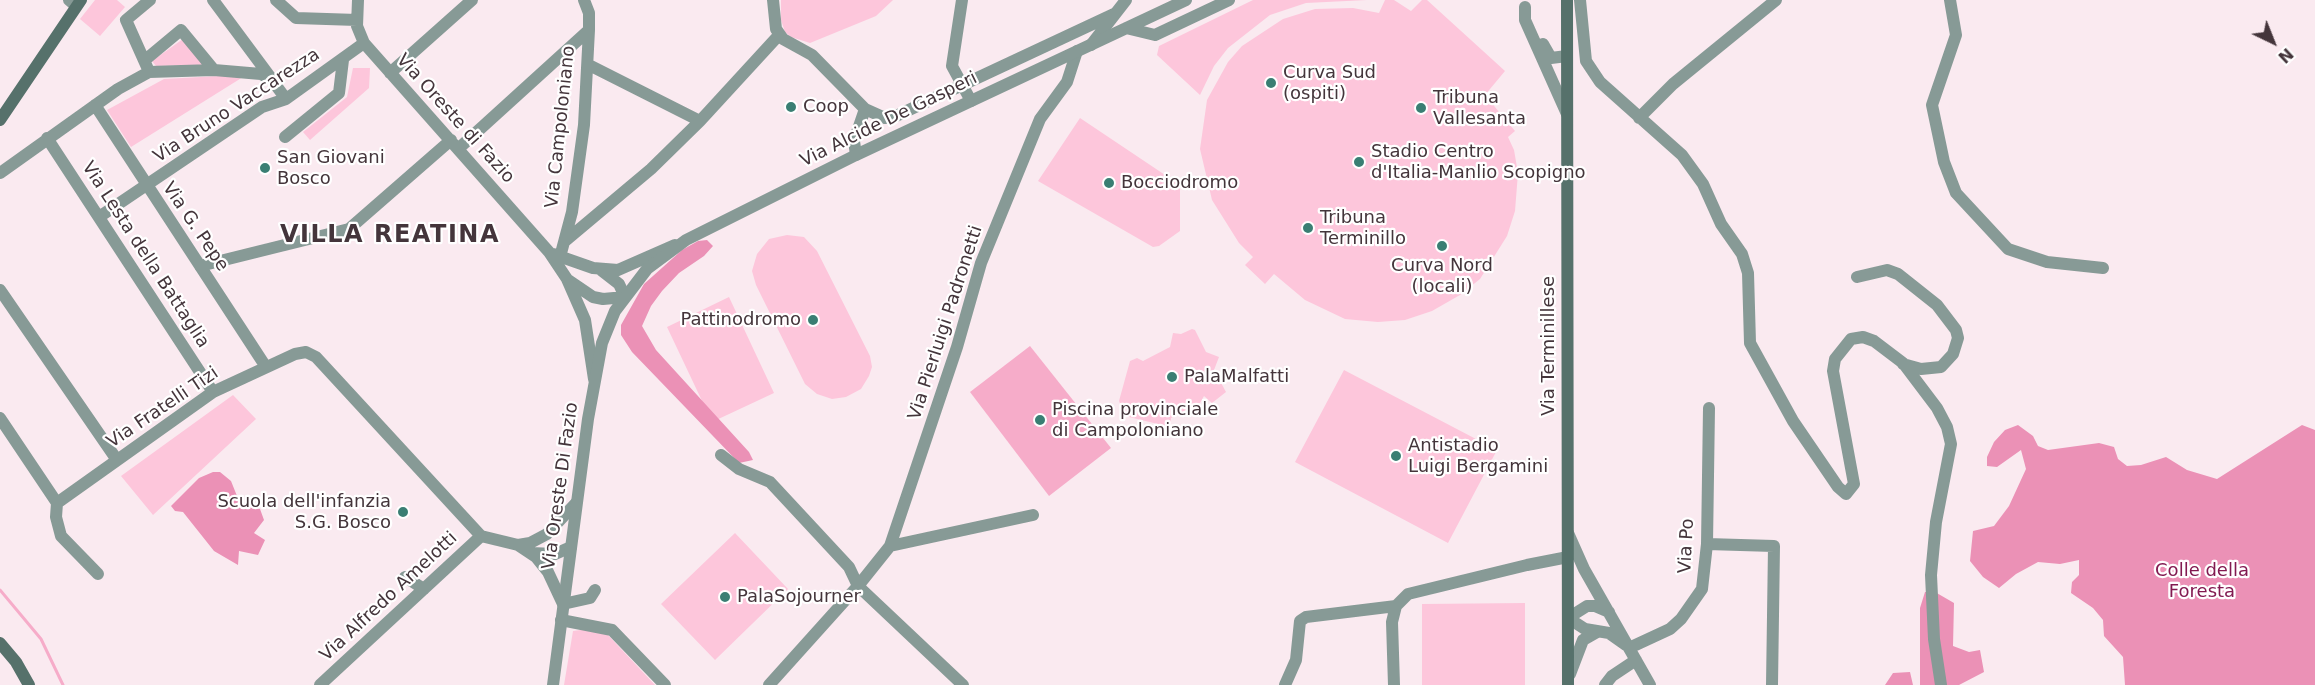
<!DOCTYPE html>
<style>
body{margin:0}
#map{position:relative;width:2315px;height:685px;overflow:hidden;background:#faeaf0;font-family:"DejaVu Sans",sans-serif}
canvas{display:block}
.north{position:absolute;left:2243px;top:12px;width:60px;height:60px;-webkit-text-stroke:4px #fff;paint-order:stroke;rotate:137deg;font-size:16px;font-weight:700;line-height:24px;text-align:center;color:#44353b}
.north::after{content:'';display:block;margin:auto;width:21px;height:27px;background:#44353b;clip-path:polygon(50% 0,100% 100%,50% 72%,0 100%)}
</style>
<div id="map">
<canvas width="2315" height="685"></canvas>
<div class="north">N</div>
</div>
<script>
const ctx = document.querySelector('canvas').getContext('2d');
ctx.lineJoin = 'round';
function fill(path, color) { ctx.fillStyle = color; ctx.fill(path, 'evenodd'); }
const toPath = rows => new Path2D(rows.map(r => 'M' + r).join(''));
function strokePath(path, color, width, dash) { ctx.strokeStyle = color; ctx.lineWidth = width; ctx.lineCap = dash ? 'butt' : 'round'; ctx.setLineDash(dash || []); ctx.stroke(path); }
function write(font, color, halo, rows, align = 'center') {
  ctx.font = font + ' "DejaVu Sans",sans-serif'; ctx.lineWidth = 4.5; ctx.setLineDash([]); ctx.textBaseline = 'middle'; ctx.strokeStyle = halo; ctx.fillStyle = color; for (const [text, x, y, turn = 0] of rows) {
    ctx.save(); ctx.translate(x, y); ctx.rotate((+turn || 0) * Math.PI / 180); ctx.textAlign = isNaN(turn) ? turn : align; if (halo) ctx.strokeText(text, 0, 0); ctx.fillText(text, 0, 0); ctx.restore();
  }
}
const green = toPath([
 [95,0,117,0,125,7,100,36,80,19],
 [781,0,893,0,876,16,810,43,791,37,785,32,781,20],
 [1253,0,1367,0,1306,3,1270,15,1228,48,1214,66,1200,95,1157,55,1159,46],
 [1385,0,1394,0,1411,11,1422,0,1427,0,1505,71,1485,95,1515,131,1508,137,1514,150,1518,173,1515,211,1507,236,1480,279,1460,295,1432,311,1405,320,1378,322,1345,319,1305,300,1274,274,1265,284,1245,265,1253,257,1239,243,1212,200,1200,149,1207,100,1228,62,1242,46,1283,19,1315,9,1353,8,1379,13],
 [183,39,203,65,156,66,152,61],
 [353,68,370,68,369,88,310,140,303,132,347,97],
 [237,75,243,77,131,147,107,110,164,79],
 [1080,118,1180,185,1180,231,1159,246,1153,247,1038,181],
 [787,235,804,237,817,251,870,356,872,367,869,376,861,389,846,397,832,399,817,394,805,384,756,285,752,271,757,254,769,239],
 [729,297,774,393,712,422,667,327],
 [1192,329,1195,330,1206,352,1219,357,1214,370,1226,392,1212,403,1204,396,1200,403,1171,418,1171,424,1166,426,1125,416,1119,401,1130,361,1137,358,1143,361,1170,347,1173,333,1181,334],
 [1344,370,1497,450,1448,543,1295,462],
 [233,395,256,419,153,515,121,476],
 [735,533,788,589,715,660,661,604],
 [1525,603,1525,685,1422,685,1422,604],
 [588,629,608,635,655,685,564,685,573,631]
]);
const forest = toPath([
 [707,240,713,246,704,256,679,273,662,291,651,306,642,326,656,350,749,452,753,460,739,463,632,352,621,335,621,325,644,284,682,250,698,241],
 [2018,425,2033,436,2038,446,2048,450,2099,443,2114,447,2118,459,2127,466,2141,465,2166,457,2187,470,2217,479,2302,425,2315,430,2315,685,2125,685,2123,657,2104,636,2103,620,2093,608,2071,593,2072,582,2079,575,2079,560,2060,564,2038,562,2016,574,1999,588,1983,577,1970,561,1973,531,1994,526,2009,506,2026,469,2021,450,1997,467,1987,466,1987,457,1994,442,2005,430],
 [213,472,220,472,231,481,239,501,260,509,264,520,254,533,265,540,258,555,239,551,238,565,214,551,183,512,175,511,171,506,199,478],
 [1925,592,1935,592,1954,603,1953,646,1969,652,1980,650,1984,672,1959,685,1920,685,1920,608],
 [1910,672,1913,685,1885,685,1893,673]
]);
const water = toPath([
 [1030,346,1111,448,1049,496,970,392]
]);
const stream = toPath([
 [0,590,41,639,63,685]
]);
const minor = toPath([
 [69,0,76,6],
 [213,0,271,78],
 [276,0,296,18,357,20],
 [358,0,357,26,364,43,549,252,567,279,585,320,594,379],
 [773,0,776,29,783,39,812,55,865,109,885,118,896,116,1114,14],
 [962,0,952,66,971,101],
 [1580,0,1586,61,1600,82,1682,155,1703,184,1721,224,1742,254,1748,273,1750,343,1793,421,1838,487,1846,494,1854,484,1833,371,1835,359,1851,339,1863,337,1874,341,1903,363,1937,408,1947,427,1951,444,1936,522,1931,575,1934,639,1941,685],
 [1950,0,1956,35,1932,105,1944,162,1956,193,2008,249,2047,262,2103,268],
 [1091,45,1126,0],
 [145,60,181,30,214,70],
 [589,65,700,121],
 [147,67,126,20,150,0],
 [390,73,472,0],
 [95,105,266,367],
 [1639,118,1673,84,1776,0],
 [285,137,339,93,343,60],
 [47,138,213,392],
 [458,149,589,30],
 [856,155,854,141,865,109],
 [0,173,118,89,149,72,214,70,261,74,272,80,286,99],
 [99,217,262,107,286,99,364,43],
 [564,242,651,169,700,121,779,35],
 [553,254,593,268,618,270,675,245],
 [560,257,572,212,584,125,589,30,589,13,584,0],
 [200,266,349,229,451,140],
 [1857,277,1887,270,1898,274,1937,305,1956,330,1958,338,1953,354,1941,367,1921,369,1903,364],
 [568,280,593,297,603,299,625,297,619,284,601,270],
 [0,290,117,460],
 [0,418,57,503],
 [721,455,739,469,770,482,849,567,858,586,963,685],
 [1568,533,1584,569,1650,685],
 [1707,544,1774,546,1772,685],
 [518,545,536,557,548,572,563,604,590,598,595,590],
 [890,546,1033,515],
 [531,553,555,554,571,547],
 [98,574,61,536,56,517,57,503,213,392,295,354,306,352,316,357,481,536],
 [405,577,424,589],
 [1609,612,1595,606,1587,606,1568,618,1585,629,1609,633,1626,645],
 [561,620,612,630,665,685],
 [1629,648,1670,629,1681,619,1702,589,1707,544,1709,408],
 [1570,674,1583,640,1597,632],
 [320,685,481,536,518,545,530,543,547,534,576,503],
 [769,685,858,586,890,546,957,347,981,263,1040,119,1067,82,1077,51],
 [1285,685,1296,660,1300,621,1306,617,1396,606],
 [1394,685,1392,622,1396,606,1408,594,1527,565,1568,557],
 [1605,685,1612,676,1636,660]
]);
const tertiary = toPath([
 [1525,7,1525,20,1567,114],
 [1126,28,1155,35,1229,0],
 [1543,44,1551,58,1567,56],
 [553,685,588,419,602,343,615,311,647,269,686,240,856,155,1186,0]
]);
const secondary = toPath([
 [1567,0,1568,685],
 [0,120,81,0],
 [0,643,16,662,29,685]
]);
const markers = [
 [1271,83,6,"#3a7e73"],
 [791,107,6,"#3a7e73"],
 [1421,108,6,"#3a7e73"],
 [1359,162,6,"#3a7e73"],
 [265,168,6,"#3a7e73"],
 [1109,183,6,"#3a7e73"],
 [1308,228,6,"#3a7e73"],
 [1442,246,6,"#3a7e73"],
 [813,320,6,"#3a7e73"],
 [1172,377,6,"#3a7e73"],
 [1040,420,6,"#3a7e73"],
 [1396,456,6,"#3a7e73"],
 [403,512,6,"#3a7e73"],
 [725,597,6,"#3a7e73"]
];
const poiNames = [
 ["Curva Sud",1283,73],
 ["(ospiti)",1283,94],
 ["Tribuna",1433,98],
 ["Vallesanta",1433,119],
 ["Coop",803,107],
 ["Stadio Centro",1371,152],
 ["d'Italia-Manlio Scopigno",1371,173],
 ["San Giovani",277,158],
 ["Bosco",277,179],
 ["Bocciodromo",1121,183],
 ["Tribuna",1320,218],
 ["Terminillo",1320,239],
 ["Curva Nord",1442,266,"center"],
 ["(locali)",1442,287,"center"],
 ["Pattinodromo",801,320,"right"],
 ["PalaMalfatti",1184,377],
 ["Piscina provinciale",1052,410],
 ["di Campoloniano",1052,431],
 ["Antistadio",1408,446],
 ["Luigi Bergamini",1408,467],
 ["Scuola dell'infanzia",391,502,"right"],
 ["S.G. Bosco",391,523,"right"],
 ["PalaSojourner",737,597]
];
const streetNames = [
 ["Via Bruno Vaccarezza",237,106,-33],
 ["Via Oreste di Fazio",455,119,48],
 ["Via Alcide De Gasperi",889,120,-26],
 ["Via Campoloniano",561,127,-84],
 ["Via G. Pepe",195,227,56],
 ["Via Lesta della Battaglia",145,255,57],
 ["Via Pierluigi Padronetti",946,323,-72],
 ["Via Terminillese",1549,346,-90],
 ["Via Fratelli Tizi",163,408,-34],
 ["Via Oreste Di Fazio",561,486,-82],
 ["Via Po",1687,546,-87],
 ["Via Alfredo Amelotti",389,597,-43]
];
const parkNames = [
 ["Colle della",2202,571],
 ["Foresta",2202,592]
];
const districtNames = [
 ["VILLA REATINA",390,236]
];
fill(green, '#fdc6db');
fill(forest, '#eb91b6');
fill(water, '#f6acc9');
strokePath(stream, '#f6acc9', 3);
strokePath(minor, '#879a96', 12);
strokePath(tertiary, '#879a96', 12);
strokePath(secondary, '#56716b', 12);
for (const [x, y, r, color] of markers) { const dot = new Path2D(); dot.arc(x, y, r, 0, 2 * Math.PI); ctx.fillStyle = color; ctx.fill(dot); strokePath(dot, '#fff', 2); }
write('18px', '#44353b', '#fff', poiNames, 'left');
write('18px', '#44353b', '#fff', streetNames);
write('18px', '#821a51', '#fff', parkNames);
ctx.letterSpacing = '1.5px';
write('bold 24px', '#44353b', '#fff', districtNames);
ctx.letterSpacing = '0px';
</script>
